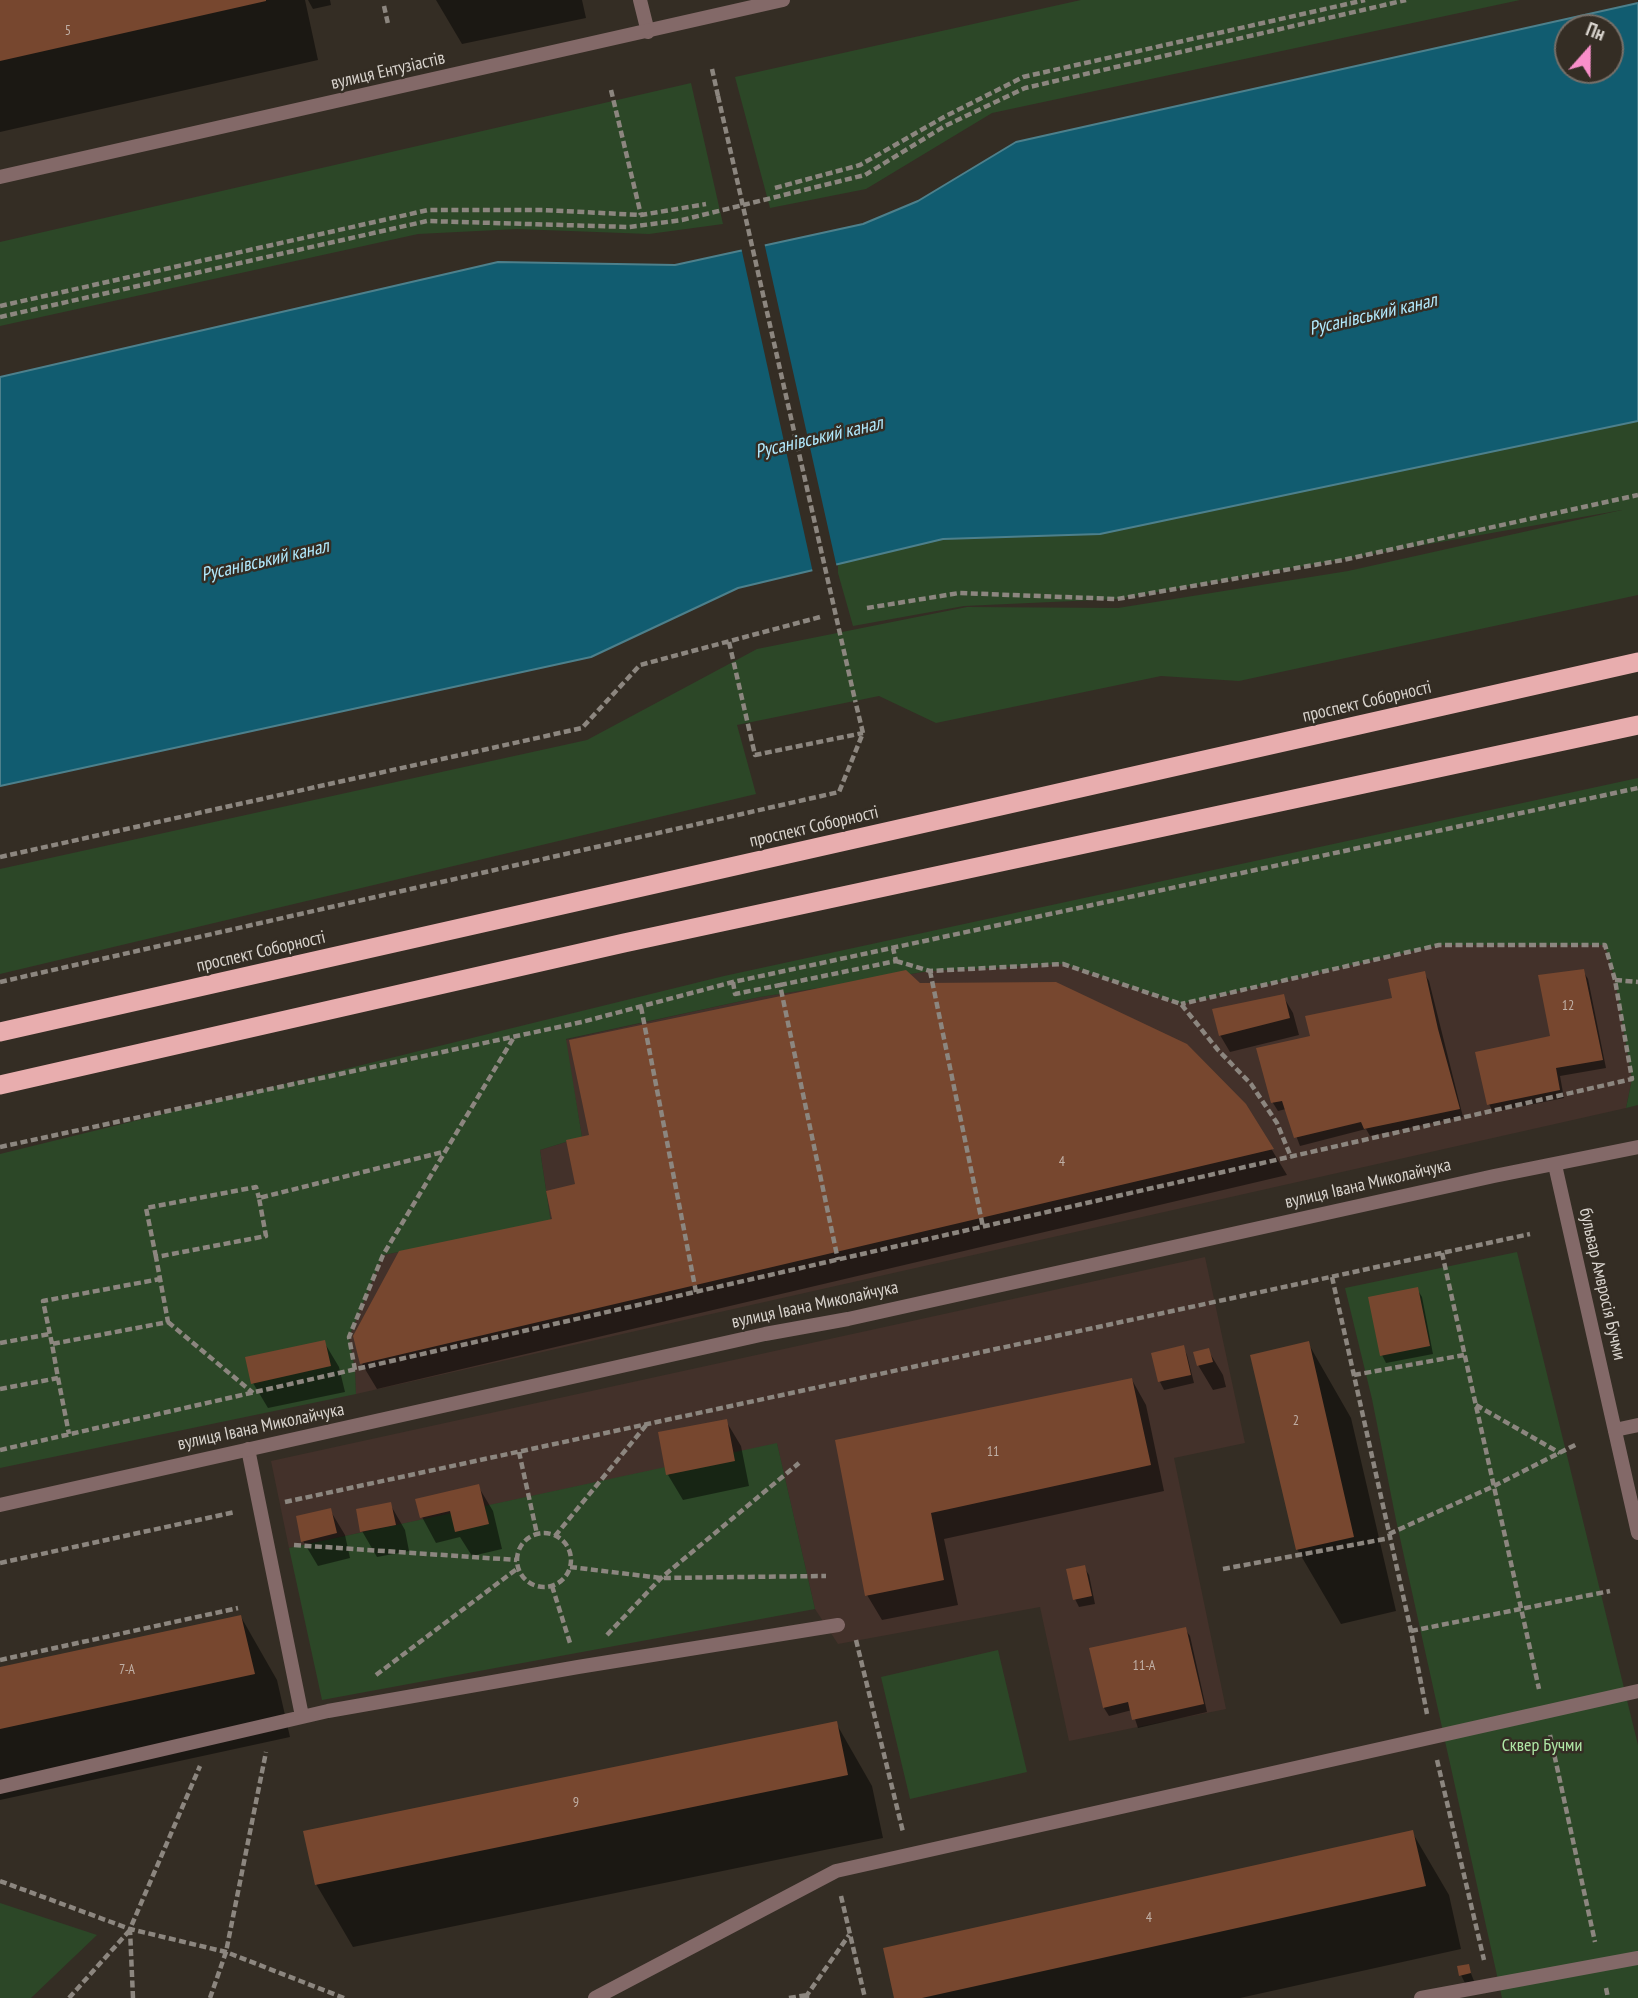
<!DOCTYPE html>
<meta charset="utf-8">
<style>
body{margin:0}
#map{position:relative;width:1638px;height:1998px;overflow:hidden;background:#342d24;font-family:"PT Sans Narrow",sans-serif}
canvas{display:block}
.north{position:absolute;left:1554px;top:14px;width:70px;height:70px;box-sizing:border-box;background:#342d24;border:2px solid #766f68;border-radius:50%;rotate:21deg;font-size:19px;font-weight:700;line-height:28px;text-align:center;color:#d8d3cd}
.north::after{content:'';display:block;margin:auto;width:24px;height:32px;background:#f98fca;clip-path:polygon(50% 0,100% 100%,50% 72%,0 100%)}
</style>
<div id="map">
<canvas width="1638" height="1998"></canvas>
<div class="north">Пн</div>
</div>
<script>
const ctx = document.querySelector('canvas').getContext('2d');
ctx.lineJoin = 'round';
function fill(path, color) { ctx.fillStyle = color; ctx.fill(path, 'evenodd'); }
const toPath = rows => new Path2D(rows.map(r => 'M' + r).join(''));
function strokePath(path, color, width, dash) { ctx.strokeStyle = color; ctx.lineWidth = width; ctx.lineCap = dash ? 'butt' : 'round'; ctx.setLineDash(dash || []); ctx.stroke(path); }
function write(font, color, halo, rows, align = 'center') {
  ctx.font = font + ' "PT Sans Narrow",sans-serif'; ctx.lineWidth = 5; ctx.setLineDash([]); ctx.textBaseline = 'middle'; ctx.strokeStyle = halo; ctx.fillStyle = color; for (const [text, x, y, turn = 0] of rows) {
    ctx.save(); ctx.translate(x, y); ctx.rotate((+turn || 0) * Math.PI / 180); ctx.textAlign = isNaN(turn) ? turn : align; if (halo) ctx.strokeText(text, 0, 0); ctx.fillText(text, 0, 0); ctx.restore();
  }
}
const commercial = toPath([
 [1439,945,1605,945,1615,980,1632,1079,1626,1108,356,1394,355,1370,349,1337,383,1255,551,1223,540,1150,582,1137,565,1040,760,997,930,971,1063,964,1181,1004],
 [1205,1257,1245,1443,1174,1458,1226,1709,1069,1741,1040,1607,838,1644,815,1609,777,1444,289,1548,271,1461]
]);
const green = toPath([
 [1081,0,1520,0,992,113,866,189,770,208,735,77],
 [691,83,723,224,649,234,517,229,418,234,0,326,0,242],
 [1638,421,1638,595,1239,681,1161,676,936,723,879,696,737,725,756,794,0,974,0,869,587,740,757,649,967,607,1118,608,1348,571,1622,510,1117,599,964,606,853,626,838,573,838,564,947,538,1100,534],
 [1638,778,1638,1105,1626,1108,1632,1079,1615,980,1605,945,1439,945,1181,1004,1063,964,930,971,760,997,566,1039,582,1137,540,1150,551,1223,383,1255,349,1337,355,1370,356,1394,0,1468,0,1154,724,976],
 [1517,1252,1638,1745,1638,1998,1502,1998,1396,1520,1372,1399,1345,1288],
 [777,1443,815,1609,322,1700,289,1548],
 [998,1650,1027,1772,910,1799,881,1677],
 [0,1903,97,1935,31,1998,0,1998]
]);
const water = toPath([
 [1638,3,1638,421,1100,534,943,539,738,588,591,657,0,786,0,377,498,262,675,265,863,224,918,201,1016,142,1638,3],
 [1568,28,1610,28,1610,70,1568,70,1568,28]
]);
const pier = toPath([
 [764,242,837,568,813,573,741,247]
]);
const shadow = toPath([
 [0,0,305,0,318,60,0,132],
 [330,0,331,5,313,9,308,0],
 [436,0,582,0,586,18,462,44],
 [1583,971,1588,979,1606,1068,1560,1076,1564,1098,1493,1112,1489,1104,1552,1037],
 [1424,973,1429,981,1463,1117,1370,1136,1366,1129,1300,1146,1286,1109,1278,1111,1273,1103,1258,1050,1312,1037,1394,1000],
 [920,985,1245,1105,1287,1175,377,1389,362,1364,554,1221,577,1186,591,1136],
 [1283,996,1293,1013,1299,1035,1230,1052,1220,1035],
 [1417,1289,1422,1297,1433,1354,1386,1363,1382,1355],
 [324,1342,339,1367,345,1392,268,1408,253,1383],
 [1308,1343,1351,1418,1396,1611,1341,1624,1297,1549],
 [1183,1347,1187,1355,1194,1383,1164,1390,1160,1382],
 [1208,1350,1223,1375,1226,1387,1213,1390,1198,1365],
 [1132,1380,1146,1405,1164,1491,944,1539,958,1605,882,1620,867,1595,837,1441],
 [726,1421,741,1446,749,1486,683,1500,668,1475],
 [478,1486,493,1511,502,1549,472,1556,460,1537,436,1543,422,1517],
 [390,1504,405,1530,409,1551,377,1557,362,1531],
 [330,1510,345,1535,350,1558,318,1566,303,1541],
 [1084,1567,1089,1575,1095,1604,1079,1607,1075,1599],
 [241,1617,277,1680,290,1737,0,1800,0,1669],
 [1185,1629,1190,1636,1207,1712,1138,1728,1132,1710,1109,1716,1104,1708,1091,1649],
 [836,1723,872,1786,883,1838,353,1947,316,1884],
 [1412,1832,1449,1895,1461,1949,1240,1998,896,1998],
 [1468,1966,1474,1981,1465,1983,1461,1975]
]);
const building = toPath([
 [0,0,266,0,266,1,0,61],
 [1584,969,1603,1060,1556,1068,1560,1090,1487,1105,1475,1052,1550,1036,1538,975],
 [906,970,920,983,1056,982,1187,1044,1246,1104,1274,1149,360,1364,353,1336,399,1251,552,1219,546,1191,575,1184,566,1140,589,1135,569,1040],
 [1425,971,1438,1029,1460,1109,1364,1129,1361,1122,1294,1138,1282,1101,1271,1103,1256,1048,1310,1036,1305,1016,1392,998,1388,979],
 [1284,994,1290,1018,1219,1036,1212,1009],
 [1418,1287,1430,1346,1380,1356,1368,1297],
 [325,1340,331,1366,251,1384,245,1357],
 [1309,1341,1354,1537,1296,1550,1250,1355],
 [1184,1345,1191,1375,1158,1382,1151,1353],
 [1209,1348,1213,1362,1197,1366,1193,1352],
 [1132,1378,1151,1465,931,1513,944,1580,865,1596,835,1440],
 [727,1419,735,1461,666,1475,658,1432],
 [479,1484,489,1524,455,1532,450,1511,420,1518,415,1499],
 [391,1502,396,1525,360,1532,356,1509],
 [331,1508,337,1533,301,1542,296,1516],
 [1085,1565,1092,1596,1073,1600,1066,1569],
 [241,1615,255,1674,0,1729,0,1667],
 [1186,1627,1204,1704,1132,1720,1128,1702,1103,1708,1089,1648],
 [837,1721,848,1775,315,1885,303,1831],
 [1413,1830,1426,1886,922,1998,894,1998,883,1948],
 [1469,1964,1471,1973,1459,1976,1457,1966]
]);
const path = toPath([
 [384,6,388,24],
 [712,69,718,96],
 [611,90,641,215],
 [775,188,860,165,944,117,1023,77,1365,0],
 [0,306,428,210,543,210,641,215,706,204],
 [0,317,427,221,629,227,682,220,865,175,945,126,1025,88,1406,0],
 [867,608,959,593,1117,599,1343,560,1638,495],
 [729,642,755,755,863,733],
 [0,857,582,728,640,665,820,617],
 [896,961,930,971,1063,964,1181,1004,1218,1050,1251,1084,1277,1123,1291,1157],
 [930,971,983,1227],
 [1615,980,1638,982],
 [0,982,839,792,863,733,855,700],
 [733,982,735,994,780,985,838,1260],
 [780,985,896,961,893,948],
 [641,1007,696,1292],
 [0,1147,582,1022,733,982,1638,788],
 [1442,1253,1539,1689],
 [156,1257,146,1208,256,1187,259,1198],
 [1332,1277,1411,1631,1427,1714],
 [168,1322,253,1393],
 [0,1343,50,1334],
 [52,1344,43,1301,160,1279],
 [355,1370,349,1337,383,1255,514,1037],
 [1354,1375,1464,1355],
 [58,1378,69,1434],
 [0,1389,58,1378,52,1344,168,1322,156,1257,266,1236,259,1198,443,1152],
 [1476,1405,1560,1453],
 [0,1450,1632,1079,1615,980,1605,945,1439,945,1181,1004],
 [519,1452,537,1534],
 [285,1502,1530,1234],
 '517 1560a27 27 0 1 1 54 0a27 27 0 1 1-54 0Z',
 [1389,1534,1494,1486,1577,1444],
 [555,1536,647,1424],
 [294,1545,517,1560],
 [0,1563,235,1512],
 [570,1567,661,1578,826,1576],
 [1223,1569,1390,1538],
 [552,1586,570,1643],
 [1411,1631,1610,1591],
 [607,1635,661,1578,799,1463],
 [856,1640,903,1832],
 [0,1660,238,1608],
 [376,1675,518,1568],
 [1550,1735,1595,1942],
 [1437,1760,1484,1960],
 [0,1881,130,1929,226,1952,344,1998],
 [841,1896,865,1998],
 [1606,1988,1608,1998],
 [69,1998,130,1930],
 [133,1998,130,1929,200,1766],
 [210,1998,226,1952,266,1752],
 [789,1998,807,1995,808,1997],
 [807,1998,807,1995,849,1935]
]);
const service = toPath([
 [1615,1430,1638,1425],
 [248,1449,302,1716],
 [0,1787,328,1711,578,1667,838,1625],
 [595,1998,836,1871,1638,1691],
 [1421,1998,1638,1958]
]);
const minor = toPath([
 [640,0,648,32],
 [1555,1165,1638,1533],
 [0,1505,765,1334,848,1319,1494,1176,1638,1147]
]);
const tertiary = toPath([
 [0,177,783,0]
]);
const trunk = toPath([
 [0,1032,1638,662],
 [0,1085,624,943,1638,725]
]);
const pathBridge = toPath([
 [718,96,855,700]
]);
const numberNames = [
 ["5",68,31],
 ["12",1568,1006],
 ["4",1062,1162],
 ["2",1296,1421],
 ["11",993,1452],
 ["11-А",1144,1666],
 ["7-А",127,1670],
 ["9",576,1803],
 ["4",1149,1918]
];
const streetNames = [
 ["вулиця Ентузіастів",388,71,-13],
 ["проспект Соборності",1367,702,-13],
 ["проспект Соборності",814,827,-13],
 ["проспект Соборності",261,952,-13],
 ["вулиця Івана Миколайчука",1368,1184,-13],
 ["бульвар Амвросія Бучми",1602,1284,77],
 ["вулиця Івана Миколайчука",815,1305,-12],
 ["вулиця Івана Миколайчука",261,1427,-12]
];
const parkNames = [
 ["Сквер Бучми",1542,1746]
];
const waterNames = [
 ["Русанівський канал",1373,315,-13],
 ["Русанівський канал",819,438,-13],
 ["Русанівський канал",265,561,-13]
];
fill(commercial, '#43312a');
fill(green, '#2c4727');
fill(water, '#115c70');
strokePath(water, '#4d808c', 2);
fill(pier, '#342d24');
fill(shadow, '#0007');
fill(building, '#77472f');
strokePath(path, '#8c867f', 4.5, [7, 3.5]);
strokePath(service, '#836968', 14);
strokePath(minor, '#836968', 14);
strokePath(tertiary, '#836968', 14);
strokePath(trunk, '#e8adae', 19);
strokePath(pathBridge, '#8c867f', 4.5, [7, 3.5]);
write('14px', '#c0b0a6', null, numberNames);
write('18px', '#d8d3cd', '#342d24', streetNames);
write('18px', '#afe7a6', '#342d24', parkNames);
write('italic 19px', '#b2eafe', '#342d24', waterNames);
</script>
